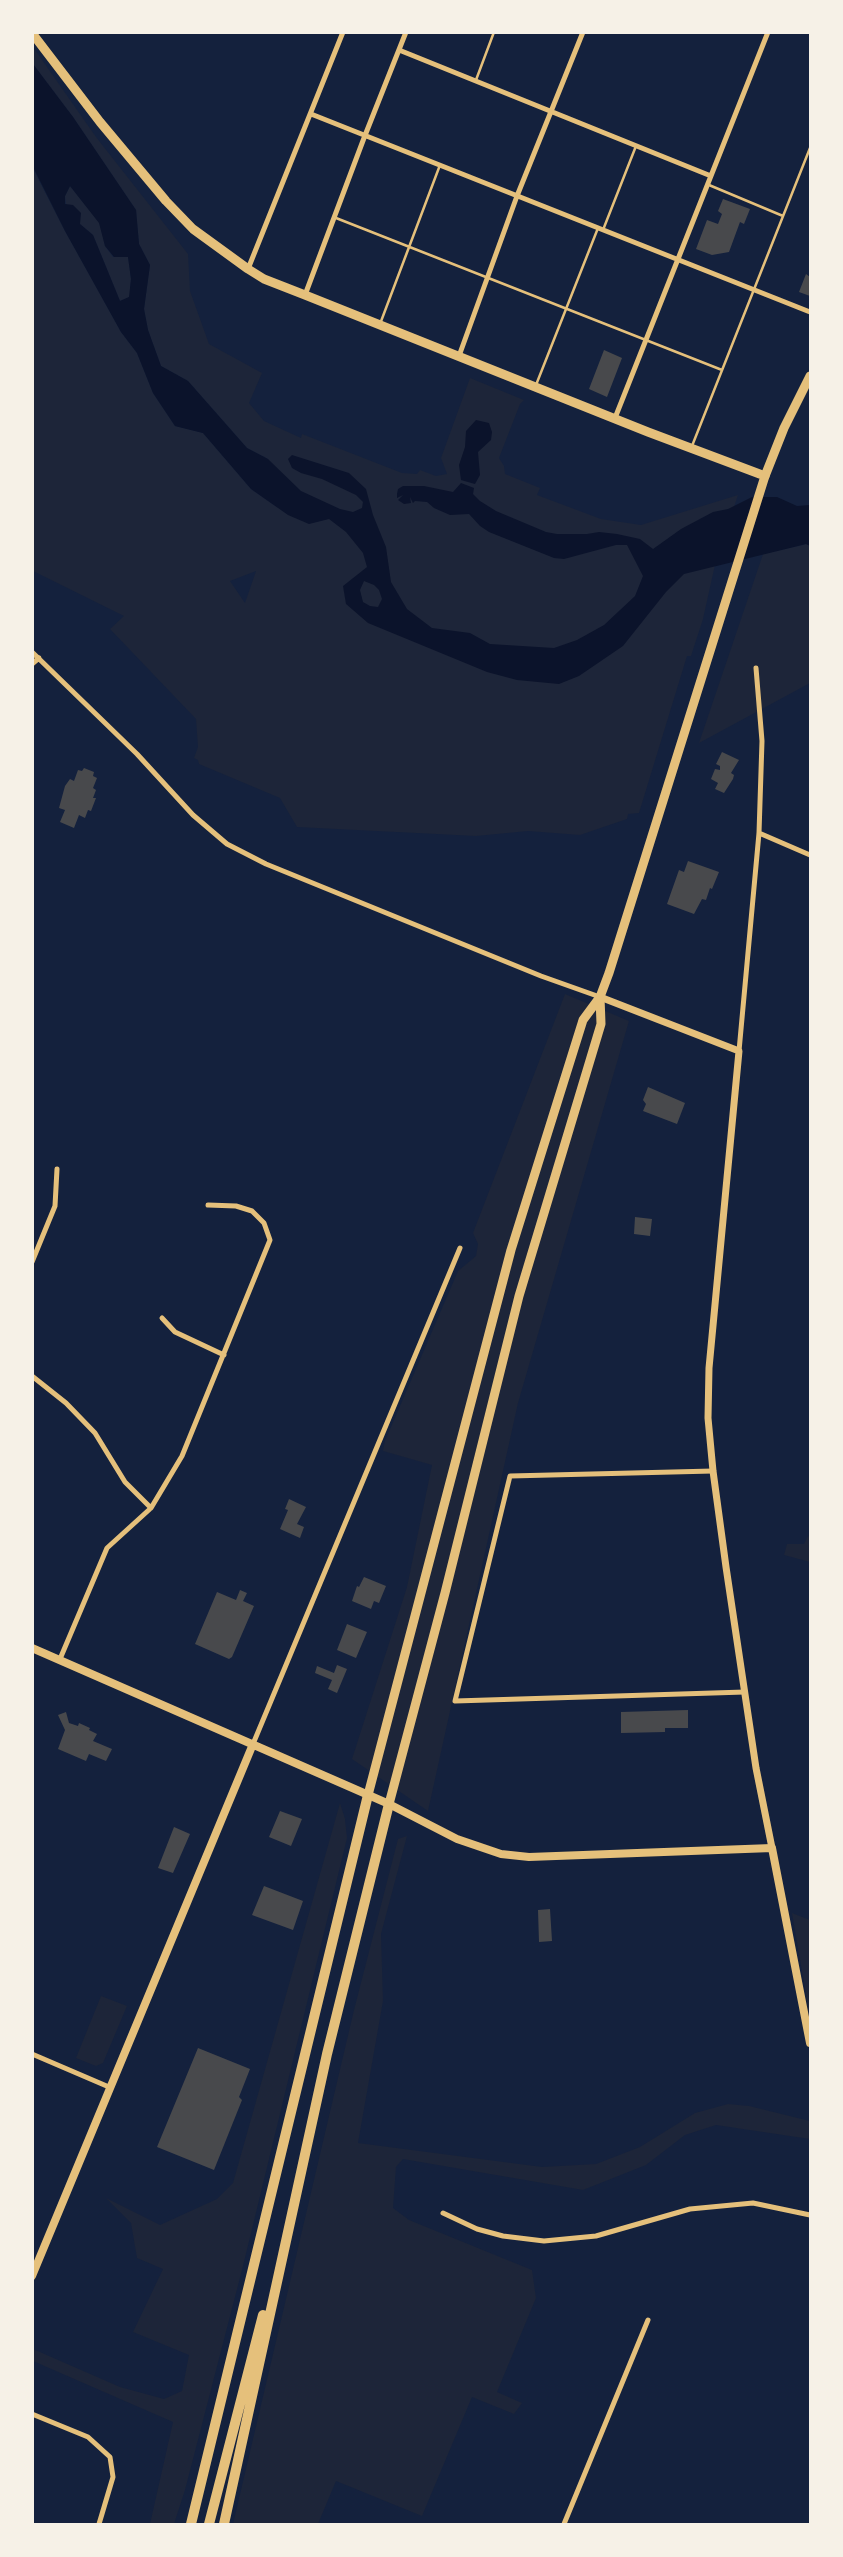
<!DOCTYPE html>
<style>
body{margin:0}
#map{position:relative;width:843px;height:2557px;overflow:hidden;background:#14213d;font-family:"Space Grotesk",sans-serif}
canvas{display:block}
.frame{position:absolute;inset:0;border:34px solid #f6f1e7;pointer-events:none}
</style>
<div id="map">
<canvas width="843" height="2557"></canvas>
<div class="frame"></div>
</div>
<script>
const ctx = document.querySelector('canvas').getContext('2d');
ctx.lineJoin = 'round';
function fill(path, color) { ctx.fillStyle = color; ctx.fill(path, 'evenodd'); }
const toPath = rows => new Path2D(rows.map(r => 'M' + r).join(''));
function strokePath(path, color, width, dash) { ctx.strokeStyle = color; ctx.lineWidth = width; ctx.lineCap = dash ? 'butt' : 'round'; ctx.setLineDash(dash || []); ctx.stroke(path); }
const green = toPath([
 [33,47,96,137,188,254,190,291,209,344,262,373,249,403,264,421,301,438,302,434,402,473,417,474,420,470,436,476,447,474,441,458,470,378,524,400,520,404,499,458,504,466,505,474,540,488,537,495,601,519,641,525,738,495,715,565,703,619,691,656,687,656,639,813,628,814,627,819,580,835,528,831,476,836,297,827,280,798,199,764,198,760,194,758,198,747,196,719,110,629,124,616,33,571,32,167,65,231,121,332,137,353,153,393,175,426,203,433,251,489,277,507,268,459,247,448,188,381,161,366,148,330,144,309,150,265,139,244,136,210,73,117,33,64],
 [256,571,245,603,230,581],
 [70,186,100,223,105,246,113,257,128,256,131,279,130,297,120,301,93,235,80,224,66,204,65,196],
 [807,544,810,546,810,683,699,743,763,554],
 [565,994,629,1021,518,1403,428,1811,352,1759,407,1587,432,1465,383,1451,385,1441,458,1271,476,1256,478,1244,473,1233],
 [808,1536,810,1537,810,1562,784,1555,787,1544,804,1544],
 [340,1803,345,1819,347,1838,243,2266,185,2490,174,2524,150,2524,173,2422,33,2361,33,2349,120,2387,164,2399,182,2391,189,2355,133,2332,163,2269,137,2258,131,2223,106,2198,160,2225,217,2199,233,2183],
 [407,1836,381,1934,383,2001,358,2143,542,2167,596,2164,640,2147,695,2113,728,2104,749,2106,810,2121,810,2139,716,2125,685,2135,646,2165,583,2190,403,2159,396,2167,393,2208,409,2220,532,2270,536,2298,497,2392,522,2403,514,2414,472,2397,422,2516,336,2481,318,2524,233,2524,354,2010,398,1839],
 [792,1913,810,1920,810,2018],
 [101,1996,127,2006,103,2063,96,2066,76,2058]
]);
const water = toPath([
 [33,64,73,117,136,210,139,244,150,265,144,309,148,330,161,366,188,381,247,448,268,459,301,491,340,509,353,512,362,508,363,502,356,495,322,479,301,473,292,468,288,459,292,455,349,473,366,489,373,515,386,547,391,582,407,609,432,628,470,633,490,644,554,648,577,640,604,625,635,596,643,576,627,545,616,545,564,559,554,558,489,532,480,526,469,514,450,515,434,508,427,502,415,501,413,503,410,497,411,503,404,504,398,500,403,495,397,498,397,494,398,489,403,486,424,486,453,492,461,483,474,488,473,494,480,501,496,511,546,532,557,534,587,534,599,532,617,534,640,539,653,549,681,529,713,512,728,509,752,497,777,497,797,506,810,505,810,546,806,544,684,574,666,592,623,646,579,676,559,684,517,680,487,672,368,623,346,604,343,586,367,567,363,553,346,532,329,519,309,524,288,515,251,489,203,433,175,426,153,393,137,353,121,332,65,231,33,167],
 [70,186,99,223,105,246,114,257,128,257,131,279,129,297,120,301,93,235,80,224,81,213,73,205,65,204,65,196],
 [364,581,374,585,379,590,382,599,378,607,370,606,363,602,360,590],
 [476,420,489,423,492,432,491,440,478,452,480,475,475,484,461,480,459,465,465,447,466,431]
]);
const building = toPath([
 [723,199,750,209,744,224,740,222,729,252,712,255,696,249,707,220,718,224,722,214,718,211],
 [806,274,810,277,810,296,799,292],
 [604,350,622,358,607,397,589,389],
 [722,752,739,760,731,773,734,775,733,779,724,793,715,789,718,783,711,779,715,769,720,770,720,766,716,764],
 [84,768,94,772,93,776,97,778,93,788,96,790,93,798,96,798,91,811,88,810,85,818,79,815,74,828,60,822,65,810,59,808,65,786,70,779,74,781,78,770,82,771],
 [688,861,719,872,712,889,710,888,706,900,702,899,694,914,667,904,679,870,684,872],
 [648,1087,685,1103,677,1124,643,1111,646,1104,643,1100],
 [635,1217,652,1219,650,1236,634,1234],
 [289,1499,306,1507,297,1524,304,1527,300,1538,280,1529,288,1510,285,1509],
 [364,1577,386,1586,379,1603,374,1601,371,1609,352,1601,357,1586,359,1587],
 [240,1590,247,1593,243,1601,254,1606,232,1657,229,1659,195,1644,217,1592,236,1600],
 [347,1624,367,1632,356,1658,337,1650],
 [337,1665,347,1669,337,1693,328,1689,332,1680,315,1673,317,1666,334,1673],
 [688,1710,688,1728,665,1728,665,1732,621,1733,621,1712],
 [66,1712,69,1723,78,1726,79,1723,90,1728,89,1730,97,1734,93,1741,112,1749,106,1761,89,1754,86,1761,58,1749,65,1730,58,1715],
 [280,1811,302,1819,291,1846,269,1837],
 [174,1827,190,1834,173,1873,158,1868],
 [264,1886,303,1901,293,1930,252,1915],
 [550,1909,552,1941,539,1942,538,1910],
 [198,2048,250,2069,239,2097,242,2100,214,2170,157,2147]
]);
const service = toPath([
 [476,80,494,32],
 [709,185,783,216],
 [336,218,722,370],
 [603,230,636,146],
 [380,324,440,165],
 [536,385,598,228],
 [692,446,810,148]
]);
const minor = toPath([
 [399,50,711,176],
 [311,114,810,312],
 [248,269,343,32],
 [305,295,364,138,406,32],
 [459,356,517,196,583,32],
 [615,418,768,32],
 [32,652,137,754,193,815,227,844,266,864,541,976,600,997],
 [32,664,39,658],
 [759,833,810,855],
 [739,1051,759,833,762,741,756,668],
 [32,1262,55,1206,57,1169],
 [162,1318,175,1332,224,1355],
 [32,1376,66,1403,95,1433,125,1482,151,1508],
 [713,1471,510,1476,455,1701,745,1692],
 [60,1659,107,1548,151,1508,182,1456,270,1240,264,1223,252,1211,236,1206,208,1205],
 [253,1744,460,1248],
 [32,2054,109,2087],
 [443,2213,477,2229,503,2236,544,2241,596,2236,690,2209,753,2203,810,2215],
 [32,2414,88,2437,110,2457,113,2477,99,2524],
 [564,2524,648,2320]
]);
const tertiary = toPath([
 [600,997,739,1051,709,1368,708,1418,713,1471,726,1567,756,1768,772,1848]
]);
const secondary = toPath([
 [32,1648,389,1804,457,1839,501,1854,529,1857,772,1848,810,2043],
 [32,2276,253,1744]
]);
const primary = toPath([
 [765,476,784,428,810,376]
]);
const trunk = toPath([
 [32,33,100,122,166,201,193,229,248,269,264,279,305,295,648,432,765,476,609,973,600,997,583,1020,511,1250,368,1795],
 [389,1804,445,1593,519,1296,601,1024,600,997]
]);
const motorway = toPath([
 [191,2524,368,1795],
 [209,2524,263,2315],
 [224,2524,327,2054,389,1804]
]);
fill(green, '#1d2539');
fill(water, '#0b132b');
fill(building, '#48494c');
strokePath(service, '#e5c07b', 2.5);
strokePath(minor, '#e5c07b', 5);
strokePath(tertiary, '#e5c07b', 7);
strokePath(secondary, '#e5c07b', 8);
strokePath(primary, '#e5c07b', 9);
strokePath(trunk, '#e5c07b', 9);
strokePath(motorway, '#e5c07b', 10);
</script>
